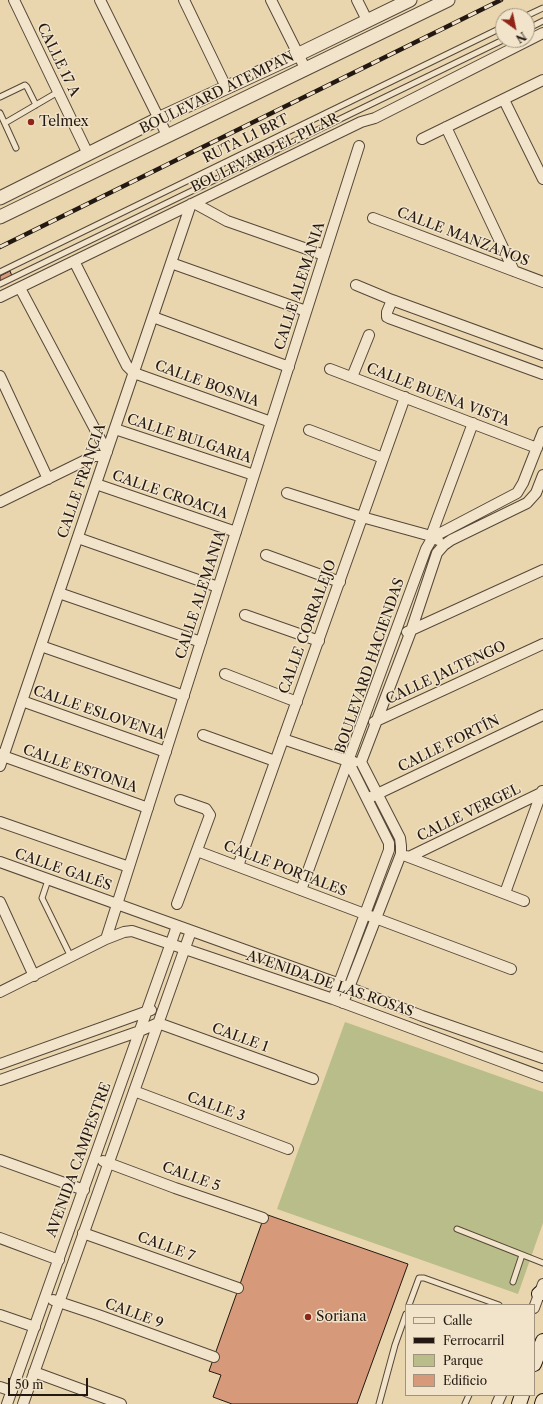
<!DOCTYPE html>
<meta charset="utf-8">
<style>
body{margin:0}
#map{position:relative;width:543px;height:1404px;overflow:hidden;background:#ead6ae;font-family:"Libre Caslon Text",serif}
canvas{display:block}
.legend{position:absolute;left:405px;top:1304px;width:130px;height:92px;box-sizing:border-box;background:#f1e4ca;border:1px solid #9f9380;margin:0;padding:5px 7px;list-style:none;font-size:12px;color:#241912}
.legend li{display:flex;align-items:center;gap:8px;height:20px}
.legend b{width:20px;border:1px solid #9f9380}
.north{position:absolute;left:495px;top:8px;width:40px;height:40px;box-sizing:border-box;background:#f1e4ca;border:1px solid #9f9380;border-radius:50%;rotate:147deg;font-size:11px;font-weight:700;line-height:16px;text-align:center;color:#241912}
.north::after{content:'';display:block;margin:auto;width:14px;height:18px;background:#8f2418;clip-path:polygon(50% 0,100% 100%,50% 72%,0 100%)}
.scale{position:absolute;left:8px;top:1378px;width:80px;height:18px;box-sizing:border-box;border:2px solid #241912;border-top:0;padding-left:5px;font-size:12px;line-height:14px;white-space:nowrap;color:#241912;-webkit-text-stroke:3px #f1e4ca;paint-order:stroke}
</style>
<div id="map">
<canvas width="543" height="1404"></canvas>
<ul class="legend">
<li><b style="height:5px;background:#f1e4ca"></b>Calle</li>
<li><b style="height:5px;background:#241912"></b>Ferrocarril</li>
<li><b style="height:11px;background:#b9bd89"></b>Parque</li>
<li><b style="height:11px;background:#d69979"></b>Edificio</li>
</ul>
<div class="north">N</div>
<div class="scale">50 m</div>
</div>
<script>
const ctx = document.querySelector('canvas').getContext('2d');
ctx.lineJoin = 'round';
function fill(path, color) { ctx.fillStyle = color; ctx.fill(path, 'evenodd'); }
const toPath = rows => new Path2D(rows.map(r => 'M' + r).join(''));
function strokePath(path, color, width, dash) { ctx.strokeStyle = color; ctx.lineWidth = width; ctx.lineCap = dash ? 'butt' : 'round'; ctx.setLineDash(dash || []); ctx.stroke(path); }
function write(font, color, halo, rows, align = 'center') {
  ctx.font = font + ' "Libre Caslon Text",serif'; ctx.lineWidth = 3; ctx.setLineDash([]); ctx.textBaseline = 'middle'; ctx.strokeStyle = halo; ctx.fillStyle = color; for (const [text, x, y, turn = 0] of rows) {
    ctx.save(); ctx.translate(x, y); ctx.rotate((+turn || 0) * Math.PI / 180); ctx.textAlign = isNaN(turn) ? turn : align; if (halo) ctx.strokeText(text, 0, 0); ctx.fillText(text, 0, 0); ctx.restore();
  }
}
const green = toPath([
 [345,1022,543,1092,543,1223,518,1294,277,1209]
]);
const building = toPath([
 [10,271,12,276,0,282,0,276,10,271],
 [265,1214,408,1264,357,1404,232,1404,213,1397,221,1375,209,1371,265,1214]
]);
const service = toPath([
 [526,16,543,8],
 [527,29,543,21],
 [0,97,25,85,27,87,36,105],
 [0,113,16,148],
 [5,123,58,92],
 [0,272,503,27],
 [0,284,503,40],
 [48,880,42,898,71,957],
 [457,1229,543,1263],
 [513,1282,522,1255],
 [409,1305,419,1278,424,1278,499,1305],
 [379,1404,395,1345,406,1314],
 [465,1404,469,1395]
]);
const minor = toPath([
 [14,0,88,154],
 [100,0,167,135],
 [184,0,226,87],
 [271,0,305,68],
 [357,0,367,20],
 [504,100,543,179],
 [446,127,514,271],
 [422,139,543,80],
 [194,203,227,221,324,255],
 [373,218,543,282],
 [74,261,127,366,134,373,271,422],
 [171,263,306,311],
 [356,285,392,300,543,355],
 [20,288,107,452],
 [0,297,361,122,375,118,543,33],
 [392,300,387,312,387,317,389,318,543,374],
 [153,317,289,367],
 [330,369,537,448],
 [0,376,48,479],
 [352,377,369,335],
 [115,429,254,475],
 [309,430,383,458],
 [96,484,236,532],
 [287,493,362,517,431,536,438,540],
 [0,502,94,456,105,456],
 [431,536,473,423],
 [78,538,218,587],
 [266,555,340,582],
 [59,593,201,642],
 [245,615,319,641],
 [407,632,543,570],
 [41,646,184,696],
 [225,674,297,702],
 [22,701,166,752],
 [374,722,543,644],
 [203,735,275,761],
 [283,739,348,761,354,762],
 [0,754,3,756,148,808],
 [0,766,191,204],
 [371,797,543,715],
 [0,822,129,867],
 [197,851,511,969],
 [406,856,524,901],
 [409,857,541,793],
 [0,862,348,987,422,1016,543,1058],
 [238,866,405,397],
 [301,890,348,761],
 [505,893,542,791],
 [0,902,34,976],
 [177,904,210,815,206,809,180,800],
 [106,939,359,146],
 [0,992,106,939,124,932,132,931,333,999,543,1077],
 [333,999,389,850,389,843,348,761,426,549,433,537,517,493,523,483,543,432],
 [343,1003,401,854,401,846,400,838,361,762,411,631,437,553,444,545,451,540,527,503,536,493,543,475],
 [0,1064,151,1010],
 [0,1080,140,1031,158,1023,313,1079],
 [134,1091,288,1149],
 [0,1160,84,1190],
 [103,1161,175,1188,263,1218],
 [83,1233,238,1288],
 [0,1238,59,1260],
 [53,1300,98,1315,214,1357],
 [534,1308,543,1284],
 [0,1315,35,1327],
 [34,1372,121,1404],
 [0,1387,12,1391],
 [7,1404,177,926],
 [23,1404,191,931],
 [497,1404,501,1395]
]);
const tertiary = toPath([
 [0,198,158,119,297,55,410,0],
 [0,217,448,0]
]);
const secondary = toPath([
 [539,1294,543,1291],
 [534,1364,543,1341],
 [519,1404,522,1395],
 [542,1404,543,1401]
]);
const rail = toPath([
 [0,247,501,0]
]);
const markers = [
 [31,122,4,"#8f2418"],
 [308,1317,4,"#8f2418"]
];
const streetNames = [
 ["CALLE 17 A",58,60,64],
 ["BOULEVARD ATEMPAN",217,93,-26],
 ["RUTA L1 BRT",246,139,-26],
 ["BOULEVARD EL PILAR",265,153,-26],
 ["CALLE MANZANOS",463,237,21],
 ["CALLE ALEMANIA",300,286,-72],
 ["CALLE BOSNIA",207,384,20],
 ["CALLE BUENA VISTA",438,395,21],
 ["CALLE BULGARIA",189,439,18],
 ["CALLE FRANCIA",82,481,-71],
 ["CALLE CROACIA",170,495,19],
 ["CALLE ALEMANIA",201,595,-72],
 ["CALLE CORRALEJO",308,627,-70],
 ["BOULEVARD HACIENDAS",370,666,-71],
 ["CALLE JALTENGO",446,673,-25],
 ["CALLE ESLOVENIA",99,713,19],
 ["CALLE FORTÍN",449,744,-26],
 ["CALLE ESTONIA",80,769,19],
 ["CALLE VERGEL",469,813,-26],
 ["CALLE PORTALES",285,869,21],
 ["CALLE GALÉS",63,870,19],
 ["AVENIDA DE LAS ROSAS",330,984,19],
 ["CALLE 1",240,1038,20],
 ["CALLE 3",216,1107,20],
 ["AVENIDA CAMPESTRE",79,1160,-70],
 ["CALLE 5",191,1177,20],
 ["CALLE 7",166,1247,20],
 ["CALLE 9",134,1314,20]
];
const poiNames = [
 ["Telmex",39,122],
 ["Soriana",316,1317]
];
fill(green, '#b9bd89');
fill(building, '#d69979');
strokePath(building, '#241912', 1);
strokePath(service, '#564839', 7);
strokePath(minor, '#564839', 12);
strokePath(tertiary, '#564839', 15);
strokePath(secondary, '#241912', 16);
strokePath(service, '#f1e4ca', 5);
strokePath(minor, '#f1e4ca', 10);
strokePath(tertiary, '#f1e4ca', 13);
strokePath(secondary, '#f1e4ca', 14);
strokePath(rail, '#241912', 4.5);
strokePath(rail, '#f1e4ca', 3, [9]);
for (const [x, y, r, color] of markers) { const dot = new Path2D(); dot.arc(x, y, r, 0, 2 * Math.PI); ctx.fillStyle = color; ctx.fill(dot); strokePath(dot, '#f1e4ca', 1.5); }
write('14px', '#241912', '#f1e4ca', streetNames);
write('14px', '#241912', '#f1e4ca', poiNames, 'left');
</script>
